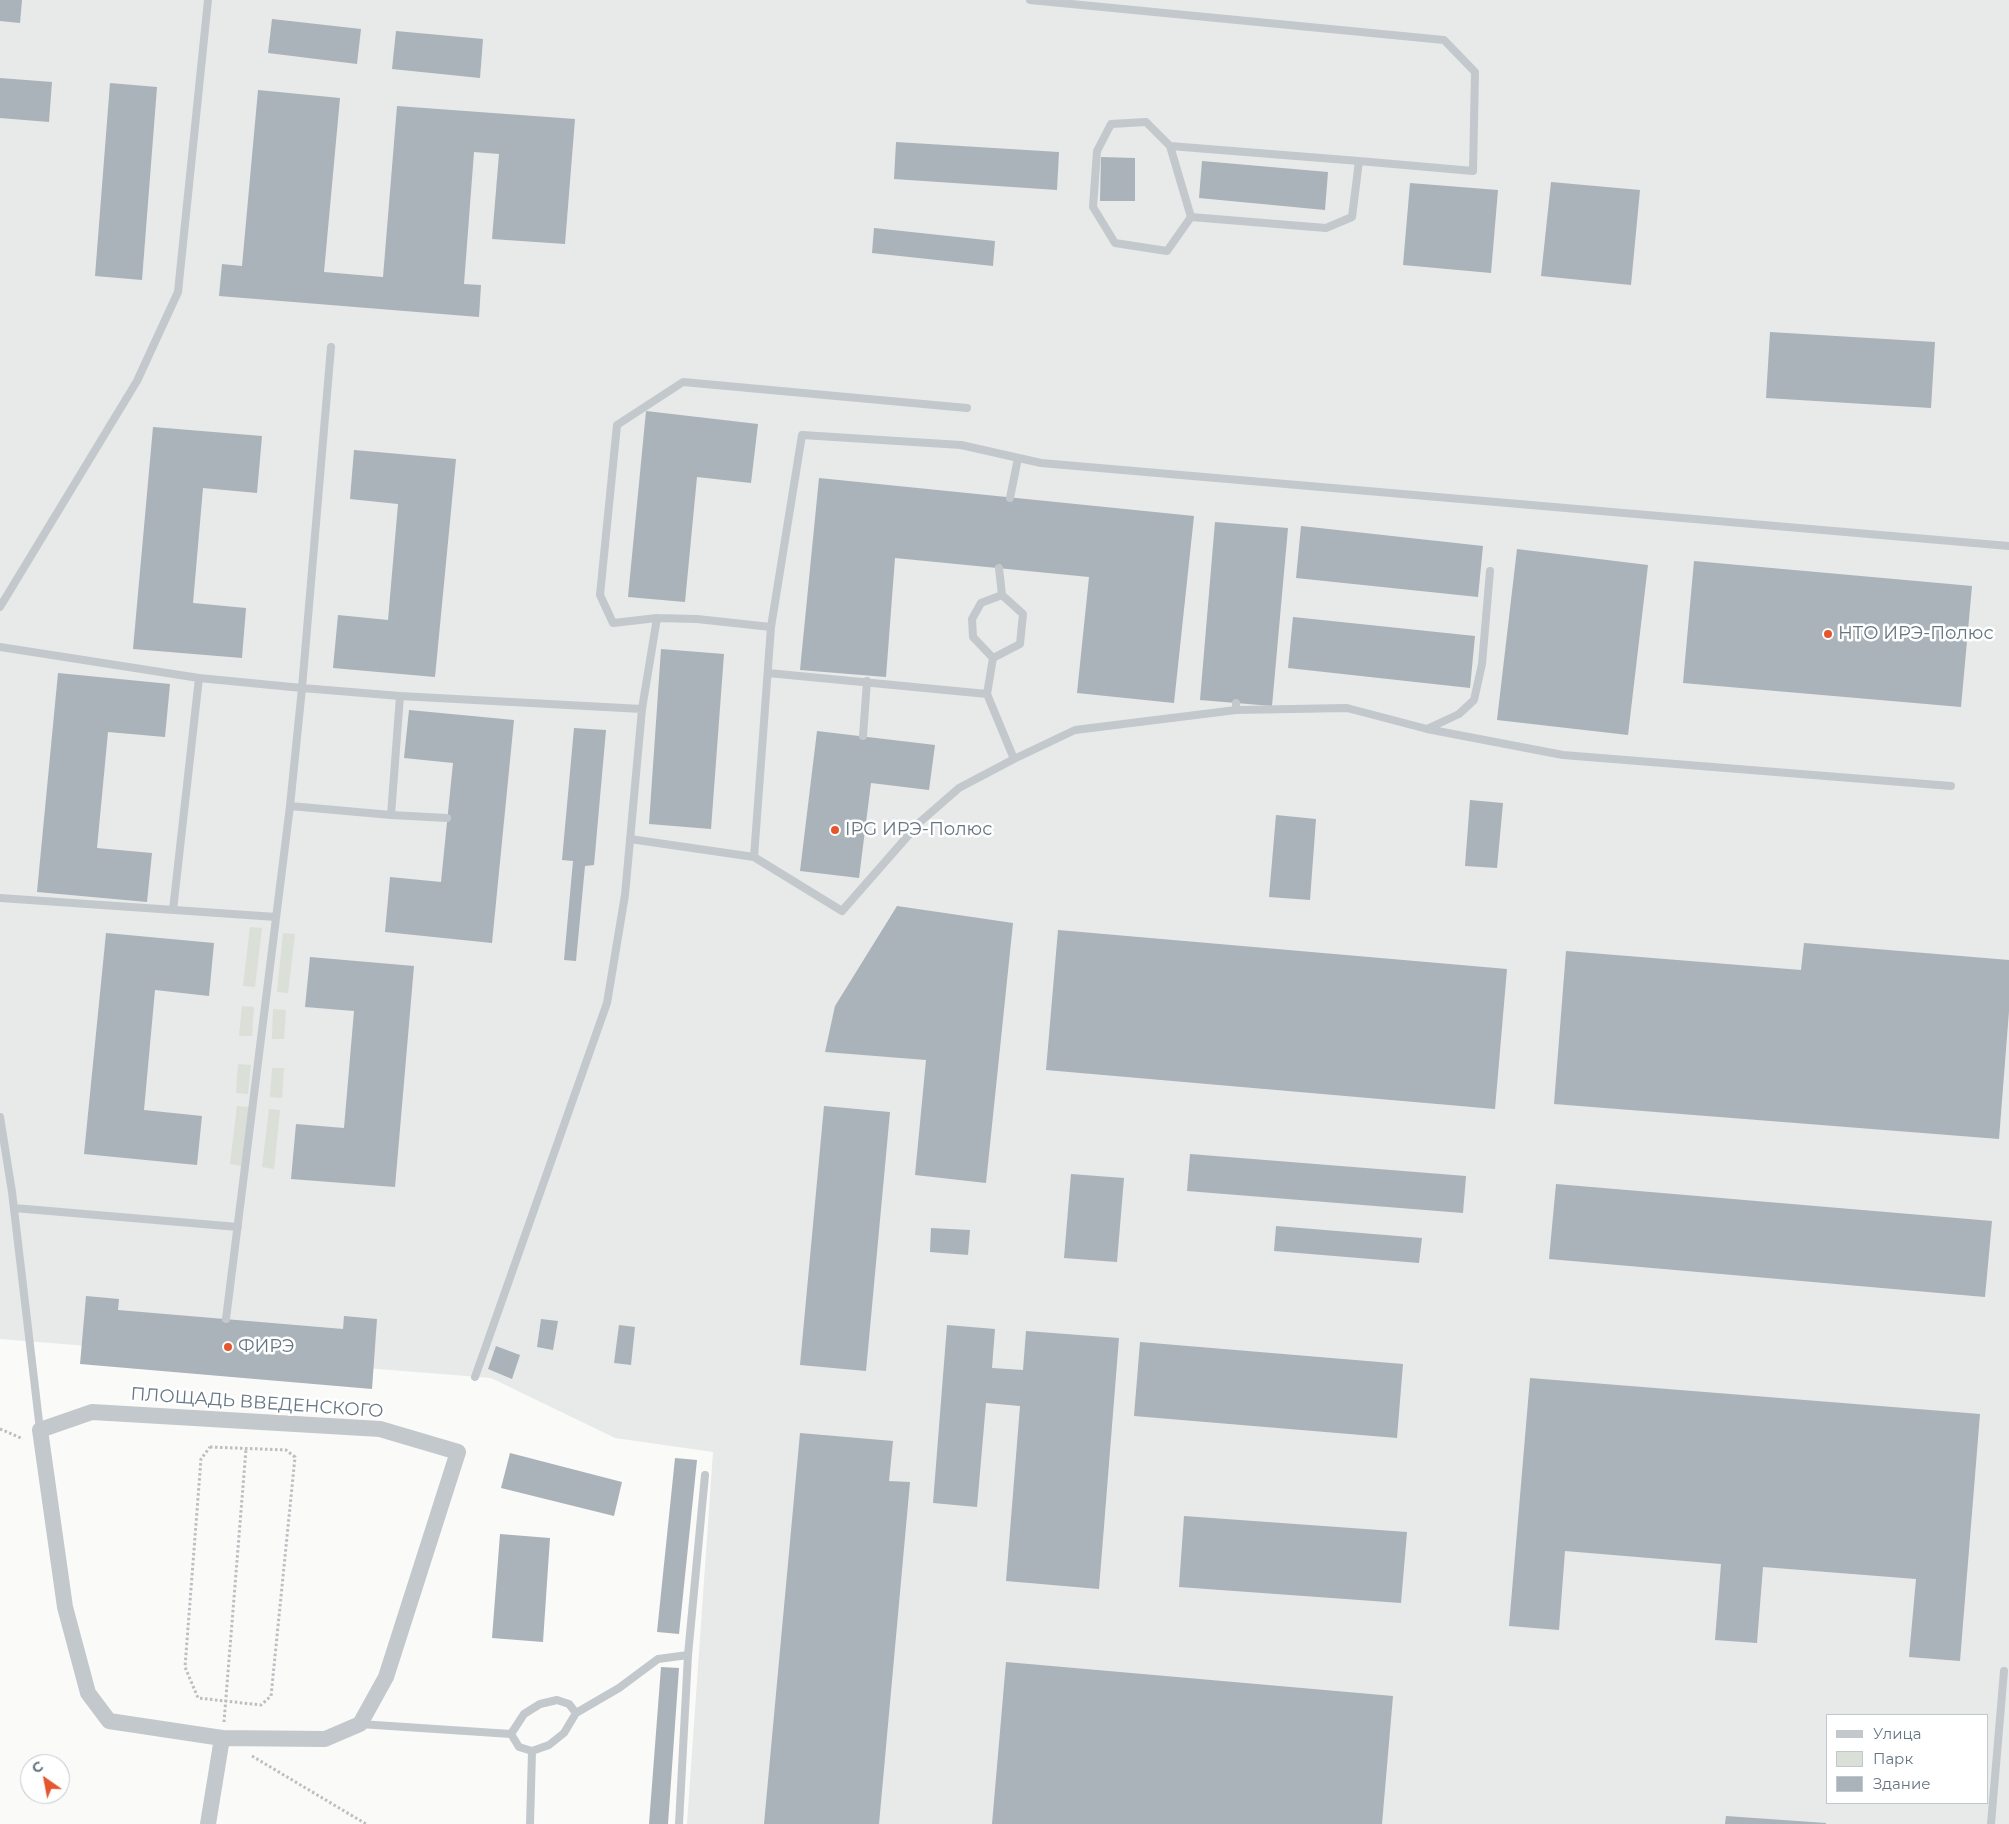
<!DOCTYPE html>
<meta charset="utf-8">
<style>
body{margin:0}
#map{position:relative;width:2009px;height:1824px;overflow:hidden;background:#fafaf8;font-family:Montserrat,sans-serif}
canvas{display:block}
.legend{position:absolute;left:1826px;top:1714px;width:162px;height:90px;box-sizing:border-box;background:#fff;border:1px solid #c1c8cd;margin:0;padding:6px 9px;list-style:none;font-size:15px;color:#657683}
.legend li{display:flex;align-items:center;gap:10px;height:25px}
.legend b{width:25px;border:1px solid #c1c8cd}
.north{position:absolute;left:20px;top:1754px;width:50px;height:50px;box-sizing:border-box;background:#fff;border:1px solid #c1c8cd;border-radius:50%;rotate:327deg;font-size:14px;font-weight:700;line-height:20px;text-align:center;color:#657683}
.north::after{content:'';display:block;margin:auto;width:18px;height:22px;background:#e4572e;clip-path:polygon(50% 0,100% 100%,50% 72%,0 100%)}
</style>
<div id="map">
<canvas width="2009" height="1824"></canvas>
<ul class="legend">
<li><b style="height:6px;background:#c3c8cc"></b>Улица</li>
<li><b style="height:14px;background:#dadfd7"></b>Парк</li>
<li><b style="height:14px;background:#aab3b9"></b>Здание</li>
</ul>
<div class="north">С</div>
</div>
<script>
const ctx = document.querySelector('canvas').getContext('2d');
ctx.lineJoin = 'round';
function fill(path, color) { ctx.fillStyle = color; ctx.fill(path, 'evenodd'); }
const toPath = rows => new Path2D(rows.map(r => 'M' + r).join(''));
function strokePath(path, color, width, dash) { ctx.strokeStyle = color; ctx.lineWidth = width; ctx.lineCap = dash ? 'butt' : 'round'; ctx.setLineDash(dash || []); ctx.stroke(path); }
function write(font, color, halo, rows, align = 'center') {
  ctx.font = font + ' Montserrat,sans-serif'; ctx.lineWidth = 5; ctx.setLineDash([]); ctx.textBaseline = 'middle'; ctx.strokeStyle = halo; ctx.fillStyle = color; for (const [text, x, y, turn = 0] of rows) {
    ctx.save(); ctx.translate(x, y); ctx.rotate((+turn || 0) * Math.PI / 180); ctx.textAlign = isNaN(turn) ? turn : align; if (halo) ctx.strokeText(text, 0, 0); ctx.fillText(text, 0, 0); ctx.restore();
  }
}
const built = toPath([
 [0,0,2009,0,2009,1824,687,1824,713,1452,615,1438,491,1378,0,1339],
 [1828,1715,1988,1715,1988,1803,1828,1803]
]);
const green = toPath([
 [250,927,262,928,255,987,243,986],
 [283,933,295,934,288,993,277,992],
 [242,1006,254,1007,252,1036,239,1036],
 [273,1009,286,1010,284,1039,272,1039],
 [238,1064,251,1065,248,1094,236,1093],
 [272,1068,284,1068,282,1098,270,1097],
 [237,1106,249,1107,242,1166,230,1164],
 [269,1109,280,1110,274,1169,262,1167]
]);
const building = toPath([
 [0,0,22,0,20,23,0,21],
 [272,19,361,29,357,64,268,53],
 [396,31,483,39,480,78,392,69],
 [0,78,52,82,49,122,0,118],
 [110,83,157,87,142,280,95,276],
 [258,90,340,98,324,272,383,277,397,106,575,119,565,244,492,239,499,154,474,152,464,284,481,285,479,317,219,296,222,264,242,266],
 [896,142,1059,152,1057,190,894,179],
 [1101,157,1135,158,1135,201,1100,201],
 [1202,161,1328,172,1325,210,1199,198],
 [1551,182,1640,190,1631,285,1541,276],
 [1410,183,1498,190,1491,273,1403,265],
 [874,228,995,241,993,266,872,253],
 [1770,332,1935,342,1931,408,1766,398],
 [646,411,758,424,751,483,697,477,685,602,628,597],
 [153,427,262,436,257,493,203,488,193,603,246,608,242,658,133,649],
 [354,450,456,459,435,677,333,668,338,615,388,620,398,504,350,499],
 [819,478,1194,516,1174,703,1077,693,1089,577,895,558,886,677,800,670],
 [1215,522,1288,528,1272,706,1200,700],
 [1301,526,1483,546,1478,597,1296,578],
 [1517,549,1648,565,1628,735,1497,720],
 [1694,561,1972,586,1961,707,1683,683],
 [1293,617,1475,636,1470,688,1288,668],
 [661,649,724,654,711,829,649,824],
 [58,673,170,684,165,737,108,732,97,848,152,853,147,902,37,892],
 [409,710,514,720,492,943,385,932,390,877,441,882,453,763,404,758],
 [574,728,606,730,594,865,585,866,576,961,564,960,573,861,562,860],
 [817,731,935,745,929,790,871,783,859,878,800,871],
 [1470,800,1503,803,1497,868,1465,866],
 [1276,815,1316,819,1310,900,1269,897],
 [897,906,1013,923,986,1183,915,1175,926,1060,825,1052,835,1006],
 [1058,930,1507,969,1495,1109,1046,1070],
 [106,933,214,943,209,996,155,990,144,1110,202,1116,197,1165,84,1154],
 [1804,943,2009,960,2009,1011,1999,1139,1554,1104,1566,951,1801,970],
 [310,957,414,966,395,1187,291,1179,296,1124,344,1128,354,1011,305,1007],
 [824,1106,890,1112,866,1371,800,1365],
 [1190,1154,1466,1176,1463,1213,1187,1191],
 [1071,1174,1124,1178,1117,1262,1064,1258],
 [1556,1184,1992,1221,1985,1297,1549,1259],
 [1276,1226,1422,1238,1419,1263,1274,1251],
 [931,1228,970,1230,968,1255,930,1252],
 [86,1296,119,1299,118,1310,343,1329,344,1316,377,1319,372,1389,80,1364],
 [541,1319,558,1321,553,1350,537,1347],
 [619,1325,635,1327,631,1365,614,1363],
 [947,1325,995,1329,992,1368,1023,1370,1026,1331,1119,1338,1099,1589,1006,1581,1020,1406,986,1403,977,1507,933,1503],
 [1140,1342,1403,1364,1397,1438,1134,1416],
 [496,1346,520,1355,512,1379,488,1369],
 [1530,1378,1980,1414,1960,1661,1909,1657,1916,1579,1763,1567,1757,1643,1715,1640,1721,1564,1565,1551,1559,1630,1509,1626],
 [800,1433,893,1441,889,1481,910,1482,879,1824,764,1824],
 [510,1453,622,1482,614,1516,501,1488],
 [675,1458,697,1460,679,1634,657,1632],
 [1184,1516,1407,1532,1401,1603,1179,1587],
 [500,1534,550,1538,543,1642,492,1638],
 [1006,1662,1393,1696,1382,1824,992,1824],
 [661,1667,679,1668,668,1824,649,1824],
 [1726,1816,1826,1823,1826,1824,1725,1824]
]);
const path = toPath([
 [0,1429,23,1439],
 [210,1447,286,1450,295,1457,271,1696,261,1705,198,1698,185,1667,201,1459,210,1447],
 [224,1722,246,1449],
 [252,1756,366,1824]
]);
const service = toPath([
 [1030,0,1444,40,1475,72,1473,171,1359,161,1170,146,1146,122,1111,124,1097,151,1093,207,1115,243,1167,251,1191,217,1326,228,1352,217,1359,161],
 [1170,146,1191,217],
 [1010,498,1018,458],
 [999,568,1002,595,1023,614,1020,644,993,658,987,694,1014,759,1075,730,1236,710,1236,703],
 [0,607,137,381,178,292,208,0],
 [657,618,613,623,600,595,617,425,683,382,967,408],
 [0,647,199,678],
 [993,658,973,637,972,619,981,603,1002,595],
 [768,673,987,694],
 [1236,710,1347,708,1427,729,1459,714,1474,700,1482,664,1490,571],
 [1427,729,1563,755,1951,786],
 [863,736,867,681],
 [290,806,302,688,400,696],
 [447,818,391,815,400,696,642,709,657,618,697,619,771,627],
 [630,839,754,857,842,911,920,822,959,788,1014,759],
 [754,857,771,627,802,435,961,445,1041,463,2009,546],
 [0,898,276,917],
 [173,910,199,678,302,688,331,347],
 [0,1117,12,1192,40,1430],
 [14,1208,238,1227],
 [226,1319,290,806,391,815],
 [475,1377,607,1003,625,895,642,709],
 [360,1724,511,1734],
 [511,1734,519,1747,532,1751,549,1745,564,1733,576,1713,619,1688,658,1659,688,1655,705,1475],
 [511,1734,524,1714,540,1704,557,1700,569,1704,576,1713],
 [530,1824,532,1751],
 [679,1824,688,1655],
 [1991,1824,2004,1671]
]);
const minor = toPath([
 [92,1412,380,1429,458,1452,386,1677,360,1724,325,1739,222,1738,109,1721,88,1693,65,1607,40,1430,92,1412],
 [208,1824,222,1738]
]);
const markers = [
 [1828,634,5,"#e4572e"],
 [835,830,5,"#e4572e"],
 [228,1347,5,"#e4572e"]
];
const poiNames = [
 ["НТО ИРЭ-Полюс",1838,634],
 ["IPG ИРЭ-Полюс",845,830],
 ["ФИРЭ",238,1347]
];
const streetNames = [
 ["ПЛОЩАДЬ ВВЕДЕНСКОГО",257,1403,4]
];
fill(built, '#e8e9e9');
fill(green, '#dadfd7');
fill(building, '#aab3b9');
strokePath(path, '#bbbfc2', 3, [2.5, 2.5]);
strokePath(service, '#c3c8cc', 8);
strokePath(minor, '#c3c8cc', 16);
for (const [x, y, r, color] of markers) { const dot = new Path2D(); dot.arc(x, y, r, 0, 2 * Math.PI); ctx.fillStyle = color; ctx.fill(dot); strokePath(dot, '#fff', 2); }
write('18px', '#657683', '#fff', poiNames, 'left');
write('18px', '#657683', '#fff', streetNames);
</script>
